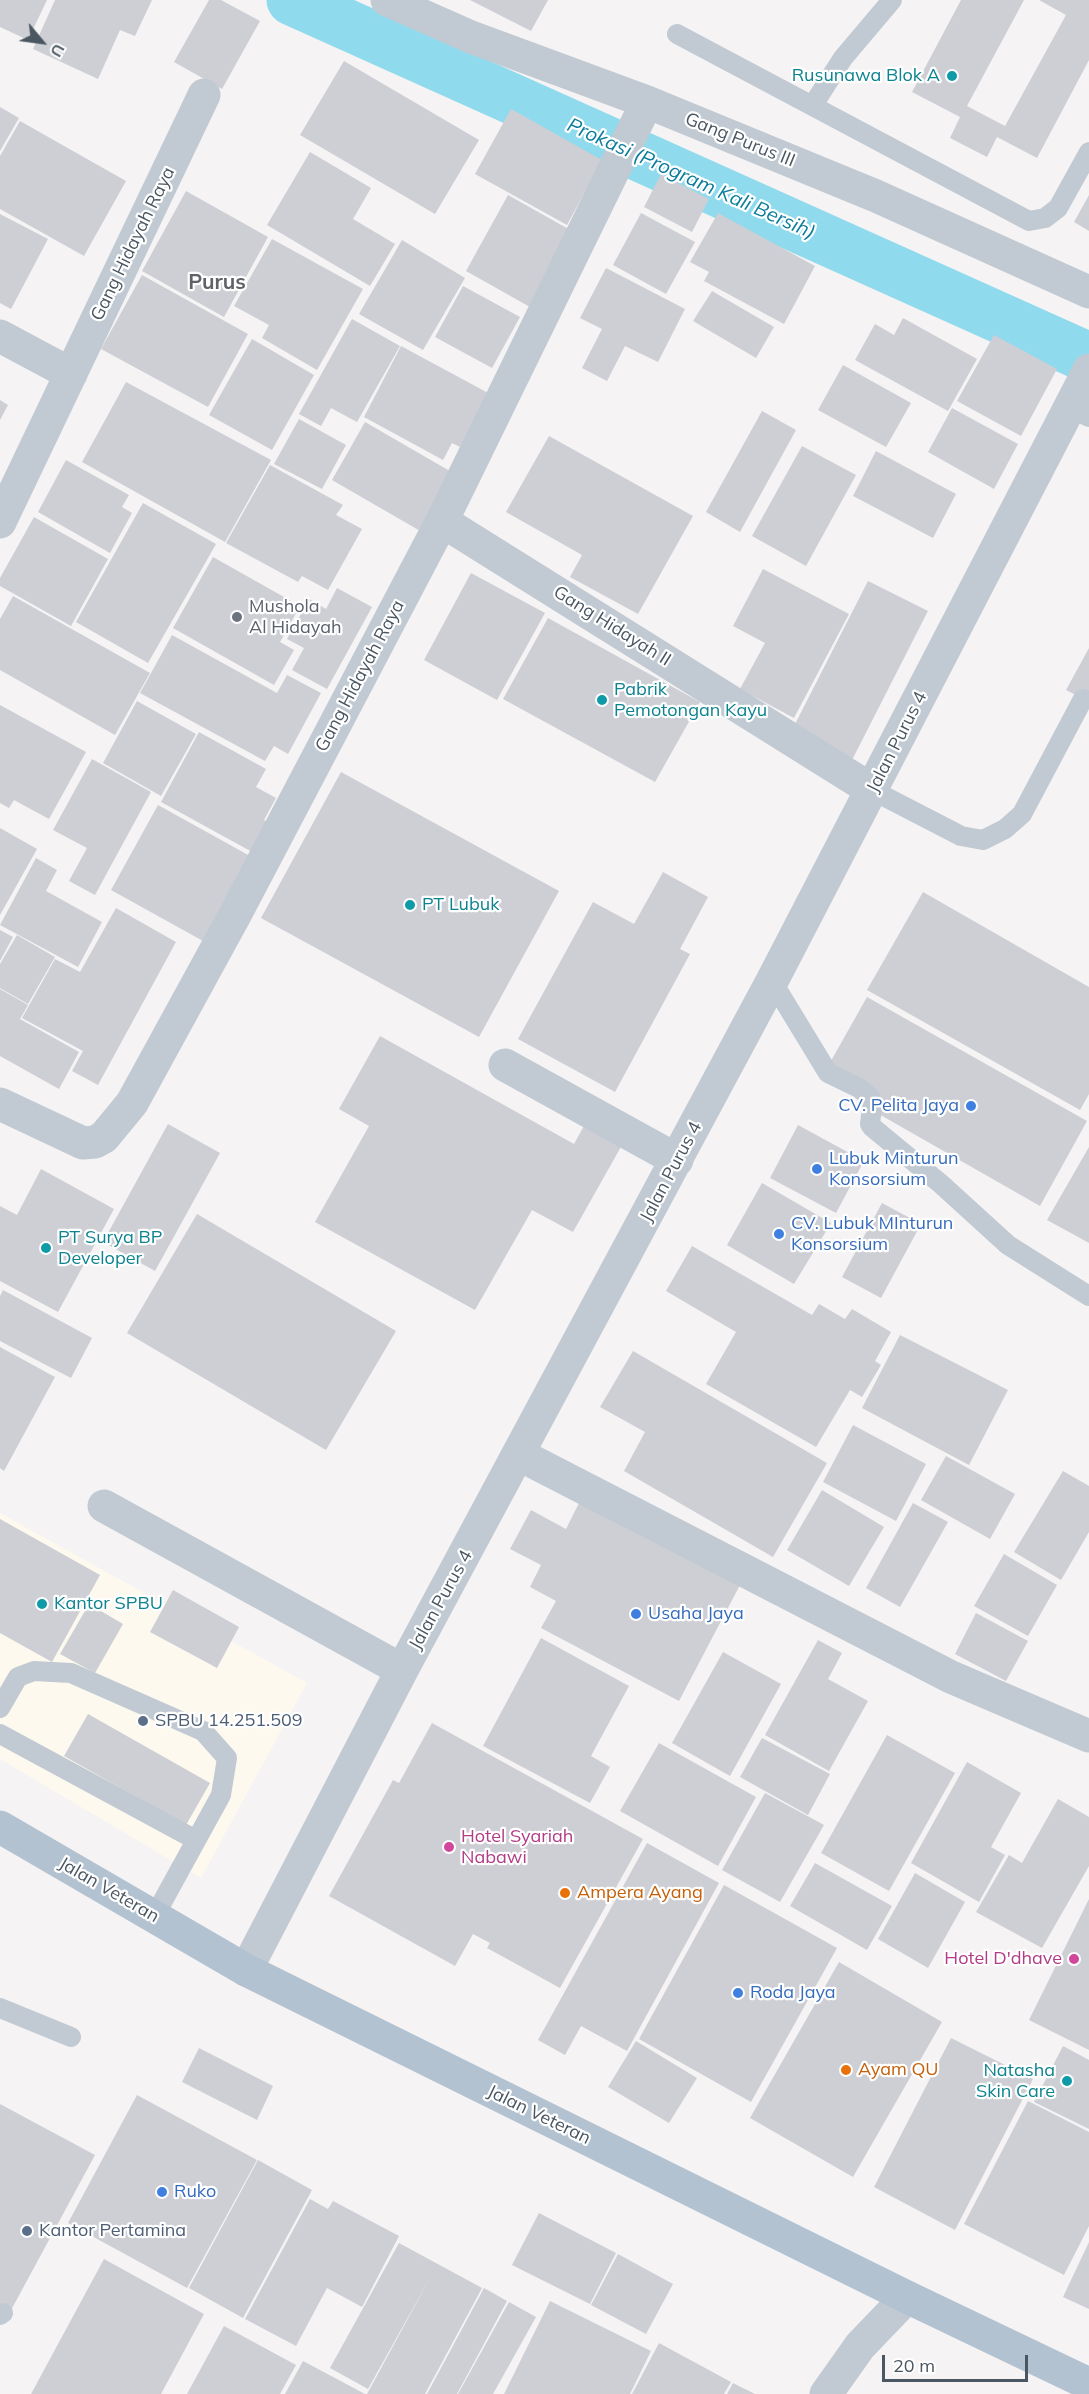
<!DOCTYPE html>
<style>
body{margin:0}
#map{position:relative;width:1089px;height:2394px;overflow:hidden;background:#f5f3f3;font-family:Mulish,sans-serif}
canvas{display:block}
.north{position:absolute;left:12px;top:12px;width:60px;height:60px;-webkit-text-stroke:4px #fff;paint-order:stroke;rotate:119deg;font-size:16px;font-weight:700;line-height:24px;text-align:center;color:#4a5661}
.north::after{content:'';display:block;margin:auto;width:21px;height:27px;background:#4a5661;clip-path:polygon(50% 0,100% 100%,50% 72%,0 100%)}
.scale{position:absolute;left:882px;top:2355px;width:146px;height:27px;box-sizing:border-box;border:3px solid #4a5661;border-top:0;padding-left:8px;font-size:18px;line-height:21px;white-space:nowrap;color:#4a5661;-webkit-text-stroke:4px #fff;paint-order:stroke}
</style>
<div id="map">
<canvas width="1089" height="2394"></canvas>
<div class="north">U</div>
<div class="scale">20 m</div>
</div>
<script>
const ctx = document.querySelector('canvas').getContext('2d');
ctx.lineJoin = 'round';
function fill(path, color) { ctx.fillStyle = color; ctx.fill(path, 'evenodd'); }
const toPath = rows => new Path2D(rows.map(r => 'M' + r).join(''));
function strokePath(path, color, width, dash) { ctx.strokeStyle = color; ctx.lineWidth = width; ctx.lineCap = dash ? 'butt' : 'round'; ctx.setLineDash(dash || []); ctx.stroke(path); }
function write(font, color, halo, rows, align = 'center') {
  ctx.font = font + ' Mulish,sans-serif'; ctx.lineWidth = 4.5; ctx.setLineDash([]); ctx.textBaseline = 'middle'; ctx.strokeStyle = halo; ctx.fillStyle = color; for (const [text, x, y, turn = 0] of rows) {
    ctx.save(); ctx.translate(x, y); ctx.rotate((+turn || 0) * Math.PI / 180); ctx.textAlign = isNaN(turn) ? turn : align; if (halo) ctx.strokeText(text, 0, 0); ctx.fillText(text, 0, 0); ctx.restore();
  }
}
const commercial = toPath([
 [0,1513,307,1683,201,1878,0,1759]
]);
const canal = toPath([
 [292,0,1089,358]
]);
const building = toPath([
 [0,0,47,0,28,40,0,27],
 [55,0,152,0,135,36,120,30,98,79,33,49],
 [209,0,221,0,260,21,222,89,174,62],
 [470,0,548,0,531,31],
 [961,0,1024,0,967,106,1005,126,1066,15,1039,0,1089,0,1089,60,1037,158,997,137,987,157,950,138,960,117,912,92],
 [344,61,479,140,435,214,300,135],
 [0,107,19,118,0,151],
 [511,109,602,160,567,225,475,174],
 [20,121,126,181,84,256,0,209,0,156],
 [310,152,371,188,353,219,395,244,370,286,267,225],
 [661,174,709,199,692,232,644,207],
 [186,191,268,237,224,317,142,271],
 [508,195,572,231,530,307,466,271],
 [1089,195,1089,231,1074,222],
 [641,213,695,242,666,294,613,265],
 [718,213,815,266,784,324,704,281,709,272,690,262],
 [0,214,48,239,11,309,0,303],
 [272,239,363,289,317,370,262,338,269,325,234,306],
 [402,240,465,278,423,350,359,314],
 [606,268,685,309,658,362,625,346,607,381,582,368,602,329,580,318],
 [142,275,248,334,208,407,101,349],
 [463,286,520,317,492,368,435,337],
 [712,291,774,327,756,358,693,321],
 [903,318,977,359,948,411,855,360,875,324,894,335],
 [352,319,400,346,357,422,331,408,321,426,299,414],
 [994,335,1057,369,1021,436,957,401],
 [252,339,314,375,272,450,209,415],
 [401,346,490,394,462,448,452,443,443,460,364,417],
 [843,365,911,403,886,447,818,410],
 [126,382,271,460,225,542,82,462],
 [0,400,8,405,0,420],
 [952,408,1018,444,994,489,928,452],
 [762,411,796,430,740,532,706,512],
 [299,419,346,445,322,489,274,464],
 [365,422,455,474,422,532,332,480],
 [549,436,693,516,638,614,570,577,582,555,506,512],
 [802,446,856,475,806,566,752,536],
 [876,451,956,494,933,538,853,496],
 [66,460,129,495,122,507,132,513,110,553,38,512],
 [270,465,343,505,336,515,362,529,328,590,302,576,298,582,226,543],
 [143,503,216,544,148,663,76,622],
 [34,517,108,559,71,626,0,586,0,578],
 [213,557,300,606,280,642,294,650,274,685,173,628],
 [763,569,849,614,794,718,740,689,765,643,733,626],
 [471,573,545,613,497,700,424,660],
 [868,581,928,611,851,762,791,732],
 [337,588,372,607,327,689,292,670,304,648,287,639,309,599,326,609],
 [13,596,150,673,115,735,0,670,0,619],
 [548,618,700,702,655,782,503,699],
 [172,635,277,693,287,675,321,693,288,754,274,746,265,761,140,693],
 [1089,648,1089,702,1066,690],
 [137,701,196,734,161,796,103,763],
 [0,705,86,752,49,819,14,800,9,808,0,803],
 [199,732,266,769,256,787,276,798,264,820,270,823,254,853,161,802],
 [92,759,151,792,95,895,69,881,87,848,53,830],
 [341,772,559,891,479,1037,261,918],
 [158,805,250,856,203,941,111,890],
 [0,828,37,849,0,915],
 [36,858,57,870,46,891,102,922,78,967,0,925],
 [663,872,708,897,680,949,690,954,615,1092,518,1039,593,902,634,924],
 [923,892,1089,987,1089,1094,1080,1110,867,990],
 [116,908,176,942,98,1085,72,1071,83,1051,22,1018,55,959,80,972],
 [0,930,13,937,0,961],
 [17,935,55,957,28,1004,0,988,0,964],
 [0,989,28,1005,20,1019,79,1052,59,1089,0,1056],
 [867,997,1087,1121,1040,1206,877,1113,884,1100,827,1068],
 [380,1036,574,1144,585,1124,622,1145,573,1232,532,1210,475,1310,315,1222,369,1126,339,1109],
 [168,1124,220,1153,155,1271,103,1242],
 [798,1125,864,1161,836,1213,770,1178],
 [1089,1147,1089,1243,1047,1220],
 [41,1169,114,1209,58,1312,0,1281,0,1206,17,1215],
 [762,1183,831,1223,794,1284,727,1245],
 [882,1203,921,1224,881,1298,842,1277],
 [197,1214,396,1331,326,1450,127,1333],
 [692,1246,812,1315,819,1304,845,1319,852,1309,891,1332,875,1361,881,1365,862,1397,850,1390,816,1447,706,1384,736,1332,666,1291],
 [3,1290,92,1338,71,1378,0,1341,0,1296],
 [900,1335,1008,1390,969,1465,862,1408],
 [0,1347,55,1377,4,1471,0,1468],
 [633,1351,827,1463,773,1557,624,1471,645,1432,600,1407],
 [853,1425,926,1464,896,1521,823,1482],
 [946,1456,1015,1494,990,1539,921,1500],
 [1063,1471,1089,1486,1089,1532,1061,1580,1014,1552],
 [822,1490,884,1527,849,1586,787,1550],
 [580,1501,740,1585,679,1701,541,1628,556,1601,530,1587,541,1565,510,1549,531,1510,566,1529],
 [913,1503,948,1522,900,1607,866,1588],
 [0,1519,100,1575,52,1662,0,1633],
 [1004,1554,1057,1585,1028,1636,974,1606],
 [173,1590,239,1627,217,1668,150,1632],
 [89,1604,123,1624,95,1673,60,1654],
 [976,1613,1028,1641,1006,1681,955,1654],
 [541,1638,629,1686,591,1756,610,1767,590,1803,483,1746],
 [818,1640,842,1653,828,1679,868,1701,829,1771,765,1735],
 [723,1652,781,1684,730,1776,672,1743],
 [88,1714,210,1783,186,1825,64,1756],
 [432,1723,643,1839,560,1988,487,1948,490,1943,473,1934,455,1966,329,1896,393,1780,399,1783],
 [887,1735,955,1773,889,1891,821,1853],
 [762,1738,830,1774,808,1815,740,1777],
 [659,1743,756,1797,718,1866,620,1811],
 [967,1762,1021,1793,991,1847,1005,1855,979,1902,911,1863],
 [765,1793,824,1825,780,1902,722,1870],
 [1058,1799,1089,1817,1089,1866,1042,1948,976,1912,1009,1855,1022,1863],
 [647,1843,719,1883,627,2051,581,2026,565,2055,538,2040],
 [815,1863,892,1906,867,1950,790,1906],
 [915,1873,965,1902,928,1968,878,1939],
 [724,1885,837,1948,751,2102,639,2039],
 [1089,1899,1089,2050,1029,2020],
 [839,1962,942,2022,853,2177,750,2118],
 [951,2038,1033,2079,955,2230,874,2187],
 [636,2041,697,2078,669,2123,608,2087],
 [1063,2046,1089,2060,1089,2129,1034,2102],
 [199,2048,273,2086,257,2120,182,2082],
 [137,2095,257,2160,187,2288,68,2223],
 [1028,2101,1089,2132,1089,2226,1064,2275,964,2224],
 [0,2104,95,2155,10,2312,0,2307],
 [258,2160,312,2190,243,2318,189,2288],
 [310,2199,328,2209,333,2201,399,2236,362,2307,327,2288,296,2346,245,2319],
 [539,2213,616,2253,590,2304,512,2265],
 [1089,2242,1089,2309,1063,2297],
 [399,2243,482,2288,425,2394,367,2394,431,2276,368,2389,330,2368],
 [618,2254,673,2284,646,2334,591,2305],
 [104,2259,204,2314,161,2394,31,2394],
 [484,2288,507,2301,457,2394,427,2394],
 [550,2301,651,2351,630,2394,504,2394],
 [509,2302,536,2317,493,2394,458,2394],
 [224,2326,296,2365,280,2394,187,2394],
 [659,2343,731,2382,724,2394,632,2394],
 [303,2361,365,2394,285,2394],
 [733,2383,755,2394,727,2394]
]);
const service = toPath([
 [677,34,1029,221,1045,218,1058,208,1089,152],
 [813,105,843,58,892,0],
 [1069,408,1089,417],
 [872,790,961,836,983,840,1005,829,1022,814,1083,699],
 [772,981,828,1073,859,1088,870,1097,872,1107,870,1124,872,1127,941,1184,1008,1245,1089,1296],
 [0,1708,18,1677,34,1671,71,1673,203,1731,227,1758,221,1795,154,1917],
 [0,1734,196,1840],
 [0,2008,71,2037],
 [0,2315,3,2313]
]);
const minor = toPath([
 [387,0,471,37,647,102,876,196,1089,292],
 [0,336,71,374],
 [442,521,872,790],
 [0,522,204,95],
 [505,1065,677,1160],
 [0,1104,83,1143,95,1142,104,1137,132,1103,236,913,442,521,647,102],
 [520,1455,951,1677,1089,1736],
 [104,1506,402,1670],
 [246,1970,402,1670,772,981,1089,370],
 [826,2394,860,2346,907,2297]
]);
const primary = toPath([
 [0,1827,246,1970,907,2297,1089,2384]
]);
const markers = [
 [952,76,6,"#0f9aa8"],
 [237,617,6,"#6b7280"],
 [602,700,6,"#0f9aa8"],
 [410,905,6,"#0f9aa8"],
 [971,1106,6,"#3f7fe0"],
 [817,1169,6,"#3f7fe0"],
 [779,1234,6,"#3f7fe0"],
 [46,1248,6,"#0f9aa8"],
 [42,1604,6,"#0f9aa8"],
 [636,1614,6,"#3f7fe0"],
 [143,1721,6,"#5c6f8a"],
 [449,1847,6,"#d1479c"],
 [565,1893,6,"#e8710a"],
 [1074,1959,6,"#d1479c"],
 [738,1993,6,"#3f7fe0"],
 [846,2070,6,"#e8710a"],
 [1067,2081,6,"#0f9aa8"],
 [162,2192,6,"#3f7fe0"],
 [27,2231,6,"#5c6f8a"]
];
const cultureNames = [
 ["Rusunawa Blok A",940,76,"right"],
 ["Pabrik",614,690],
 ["Pemotongan Kayu",614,711],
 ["PT Lubuk",422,905],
 ["PT Surya BP",58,1238],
 ["Developer",58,1259],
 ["Kantor SPBU",54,1604],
 ["Natasha",1055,2071,"right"],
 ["Skin Care",1055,2092,"right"]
];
const streetNames = [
 ["Gang Purus III",740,140,22],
 ["Gang Hidayah Raya",133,244,-64],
 ["Gang Hidayah II",612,626,32],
 ["Gang Hidayah Raya",360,676,-62],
 ["Jalan Purus 4",897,742,-63],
 ["Jalan Purus 4",671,1172,-62],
 ["Jalan Purus 4",441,1600,-61],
 ["Jalan Veteran",109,1890,30],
 ["Jalan Veteran",539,2115,26]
];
const worshipNames = [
 ["Mushola",249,607],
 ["Al Hidayah",249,628]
];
const shopNames = [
 ["CV. Pelita Jaya",959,1106,"right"],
 ["Lubuk Minturun",829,1159],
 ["Konsorsium",829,1180],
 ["CV. Lubuk MInturun",791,1224],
 ["Konsorsium",791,1245],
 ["Usaha Jaya",648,1614],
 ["Roda Jaya",750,1993],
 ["Ruko",174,2192]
];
const serviceNames = [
 ["SPBU 14.251.509",155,1721],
 ["Kantor Pertamina",39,2231]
];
const hotelNames = [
 ["Hotel Syariah",461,1837],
 ["Nabawi",461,1858],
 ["Hotel D'dhave",1062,1959,"right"]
];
const foodNames = [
 ["Ampera Ayang",577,1893],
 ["Ayam QU",858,2070]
];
const waterNames = [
 ["Prokasi (Program Kali Bersih)",691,179,24]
];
const quarterNames = [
 ["Purus",217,283]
];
fill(commercial, '#fdf9ef');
strokePath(canal, '#90daee', 51);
fill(building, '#cdcfd5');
strokePath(service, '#c1cad2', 20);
strokePath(minor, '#c1cad2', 33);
strokePath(primary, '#b3c2d1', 33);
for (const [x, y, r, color] of markers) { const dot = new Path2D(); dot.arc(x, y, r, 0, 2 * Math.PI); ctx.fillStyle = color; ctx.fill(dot); strokePath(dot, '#fff', 2); }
write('18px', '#0d838f', '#fff', cultureNames, 'left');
write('18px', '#4a5661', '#fff', streetNames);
write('18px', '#5b616d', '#fff', worshipNames, 'left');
write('18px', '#366cbe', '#fff', shopNames, 'left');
write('18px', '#4e5e75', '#fff', serviceNames, 'left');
write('18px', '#b23c85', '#fff', hotelNames, 'left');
write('18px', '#c56008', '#fff', foodNames, 'left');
write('italic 20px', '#0c7c9b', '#fff', waterNames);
write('bold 21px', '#5f6368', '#fff', quarterNames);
</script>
